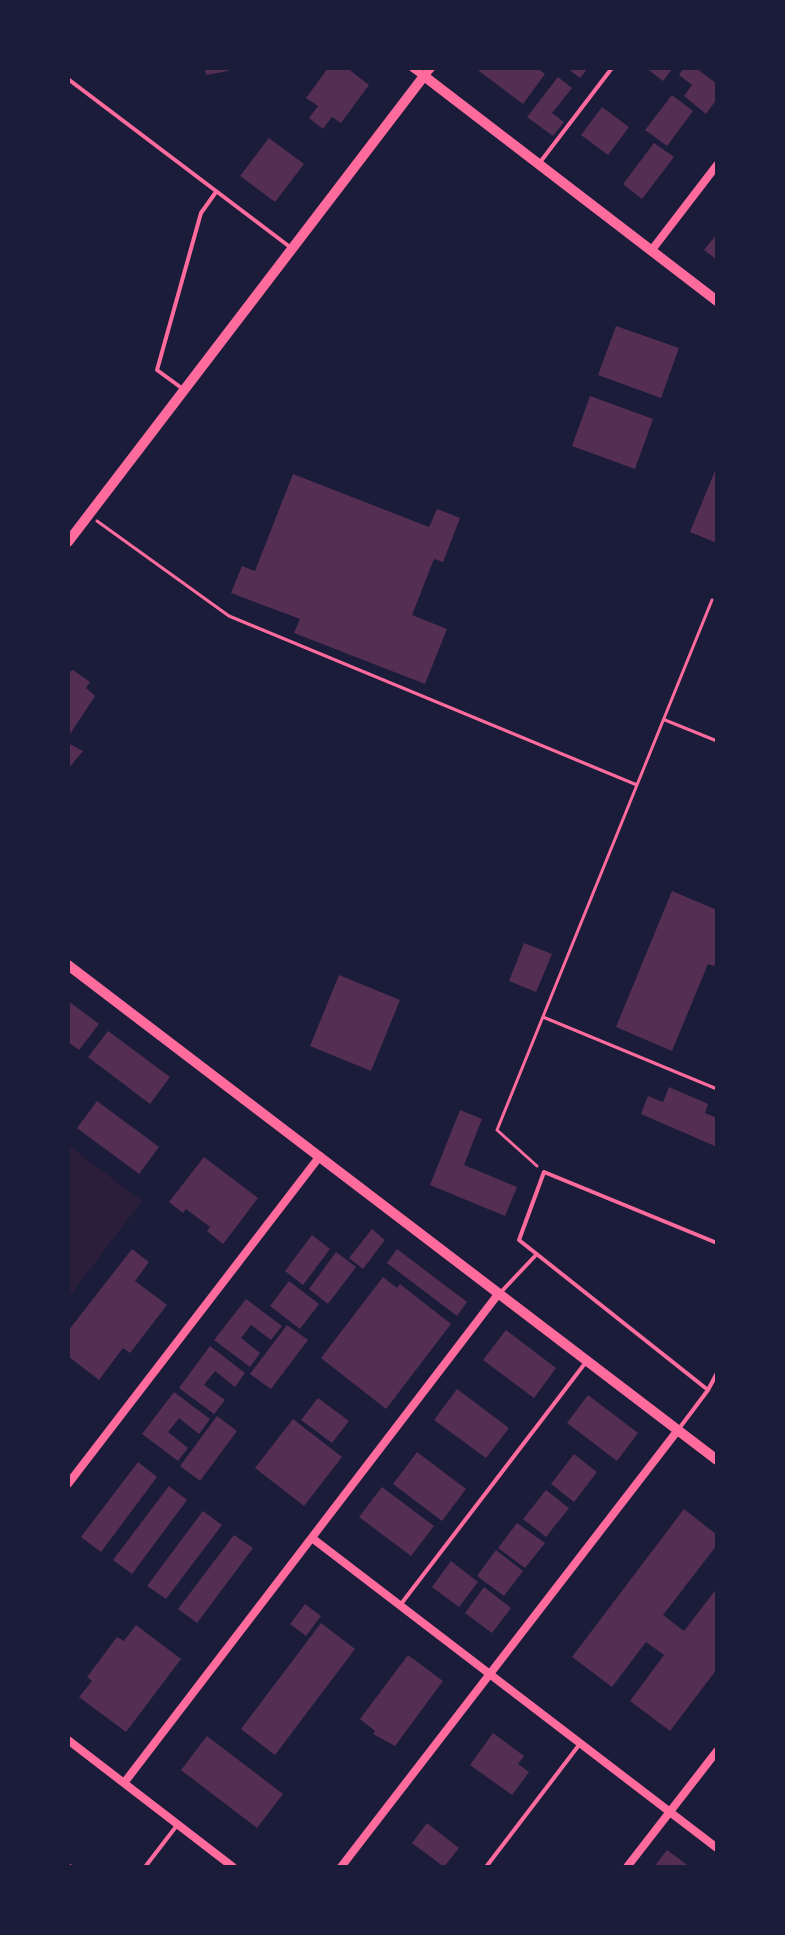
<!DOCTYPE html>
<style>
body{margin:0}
#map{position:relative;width:785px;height:1935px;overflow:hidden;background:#1b1b3a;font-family:"IBM Plex Sans",sans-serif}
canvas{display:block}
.frame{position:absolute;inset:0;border:70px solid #1b1b3a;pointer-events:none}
</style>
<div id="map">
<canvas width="785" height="1935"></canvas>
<div class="frame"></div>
</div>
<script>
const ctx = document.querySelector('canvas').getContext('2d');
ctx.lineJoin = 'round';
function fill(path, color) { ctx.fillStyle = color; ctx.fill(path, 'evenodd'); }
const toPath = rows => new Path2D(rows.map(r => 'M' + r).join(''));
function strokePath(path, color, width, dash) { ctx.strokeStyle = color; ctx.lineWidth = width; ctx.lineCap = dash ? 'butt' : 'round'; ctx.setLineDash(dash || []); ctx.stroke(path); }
const green = toPath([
 [68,1145,142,1201,68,1298]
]);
const building = toPath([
 [205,68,228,68,228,71,206,75],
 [328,68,347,68,369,85,341,123,332,117,323,129,309,118,318,106,306,98],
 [475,68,537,68,545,74,523,104],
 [567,68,588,68,580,78],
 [646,68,673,68,663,81],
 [684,68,696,68,717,84,717,99,706,114,684,96,692,85,679,75],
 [558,77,572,88,552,113,564,122,553,136,527,117],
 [672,95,693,111,667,146,645,130],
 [602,107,629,127,608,155,581,135],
 [269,138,304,164,275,202,240,176],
 [654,143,674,157,642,199,623,184],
 [717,234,717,260,704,250],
 [616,326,679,348,661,398,598,375],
 [590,396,653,419,635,469,572,446],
 [717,466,717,543,690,532],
 [293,474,429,527,437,509,460,518,443,562,434,559,412,615,447,629,425,684,294,633,300,619,231,593,242,566,255,571],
 [73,670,90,682,86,688,95,696,68,737,68,673],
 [68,743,83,751,68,769],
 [672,891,717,910,717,959,714,966,708,964,672,1051,616,1027],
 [524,943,552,954,536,992,509,981],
 [339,975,400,1000,371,1071,310,1046],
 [68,1001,99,1024,79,1050,68,1042],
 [108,1031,170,1077,150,1104,88,1057],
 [669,1087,708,1104,705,1113,717,1118,717,1147,641,1114,648,1096,663,1102],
 [97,1101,159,1147,139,1174,77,1128],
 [460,1110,482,1119,464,1165,517,1187,505,1216,430,1185],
 [204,1157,258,1198,223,1244,207,1231,210,1227,186,1209,183,1213,169,1202],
 [372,1229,385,1240,363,1269,349,1258],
 [312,1235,330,1249,303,1285,285,1271],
 [132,1249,149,1262,135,1281,167,1305,130,1353,123,1348,99,1380,68,1356,68,1331],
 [397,1249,467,1302,457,1316,387,1263],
 [336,1252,356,1267,328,1304,309,1289],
 [383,1277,397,1288,400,1284,451,1324,386,1409,321,1358],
 [289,1281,319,1304,300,1329,270,1306],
 [246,1299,282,1326,271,1340,251,1325,241,1338,260,1353,250,1367,214,1340],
 [287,1325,308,1340,271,1389,250,1374],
 [506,1330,556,1368,534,1398,483,1360],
 [210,1346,245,1373,235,1387,215,1371,204,1385,225,1400,214,1414,179,1388],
 [457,1389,509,1428,486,1458,434,1420],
 [174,1392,210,1419,199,1434,179,1418,168,1432,188,1448,178,1461,142,1434],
 [588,1395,638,1433,617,1461,567,1423],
 [318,1398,349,1421,332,1443,301,1420],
 [217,1416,237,1431,200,1481,180,1466],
 [293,1419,342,1457,304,1506,255,1468],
 [417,1452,466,1489,442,1521,393,1484],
 [574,1454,597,1472,574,1502,551,1484],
 [138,1462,157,1477,101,1552,81,1537],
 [169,1486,187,1500,132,1574,113,1560],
 [382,1487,434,1526,411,1556,359,1517],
 [546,1490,569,1508,546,1537,523,1519],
 [684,1509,717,1535,717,1545,663,1615,684,1631,717,1588,717,1669,670,1731,630,1701,664,1655,646,1642,612,1687,572,1657],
 [203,1511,222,1525,166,1599,147,1586],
 [517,1523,545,1543,525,1568,498,1548],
 [234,1535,253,1548,197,1623,178,1609],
 [496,1550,523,1571,504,1596,477,1576],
 [451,1561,478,1582,459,1607,432,1587],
 [484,1587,511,1608,492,1633,465,1613],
 [305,1604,321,1616,306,1636,290,1624],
 [321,1623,355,1649,275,1755,241,1729],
 [136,1625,181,1659,126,1732,79,1697,92,1681,87,1677,117,1637,124,1641],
 [408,1655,443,1681,395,1746,373,1734,375,1731,360,1719],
 [493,1733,524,1756,518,1764,529,1772,512,1795,470,1765],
 [207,1736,283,1794,257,1828,181,1770],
 [427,1823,459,1848,444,1867,412,1843],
 [667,1850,690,1867,654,1867]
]);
const path = toPath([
 [97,521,229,616,637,785],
 [665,720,717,741],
 [543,1017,717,1089],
 [537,1166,497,1130,712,600]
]);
const service = toPath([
 [68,79,290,247],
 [541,161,612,68],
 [183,389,157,370,201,213,216,192],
 [501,1292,535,1256],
 [708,1390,519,1240,544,1172,717,1243],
 [678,1430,708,1390,717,1373],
 [401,1604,586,1362],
 [68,1865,71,1867],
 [145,1867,178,1824],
 [486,1867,579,1745]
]);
const minor = toPath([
 [413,68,424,76,431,68],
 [651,251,717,165],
 [68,1484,320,1156],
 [312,1538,717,1848],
 [68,1740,233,1867],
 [124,1783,499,1293],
 [341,1867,678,1430],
 [627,1867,717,1751]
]);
const tertiary = toPath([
 [68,542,424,76,717,301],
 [68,965,717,1460]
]);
fill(green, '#2a1e3b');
fill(building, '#542f53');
strokePath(path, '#ff6b9d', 3);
strokePath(service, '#ff6b9d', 4);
strokePath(minor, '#ff6b9d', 8);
strokePath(tertiary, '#ff6b9d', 10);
</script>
